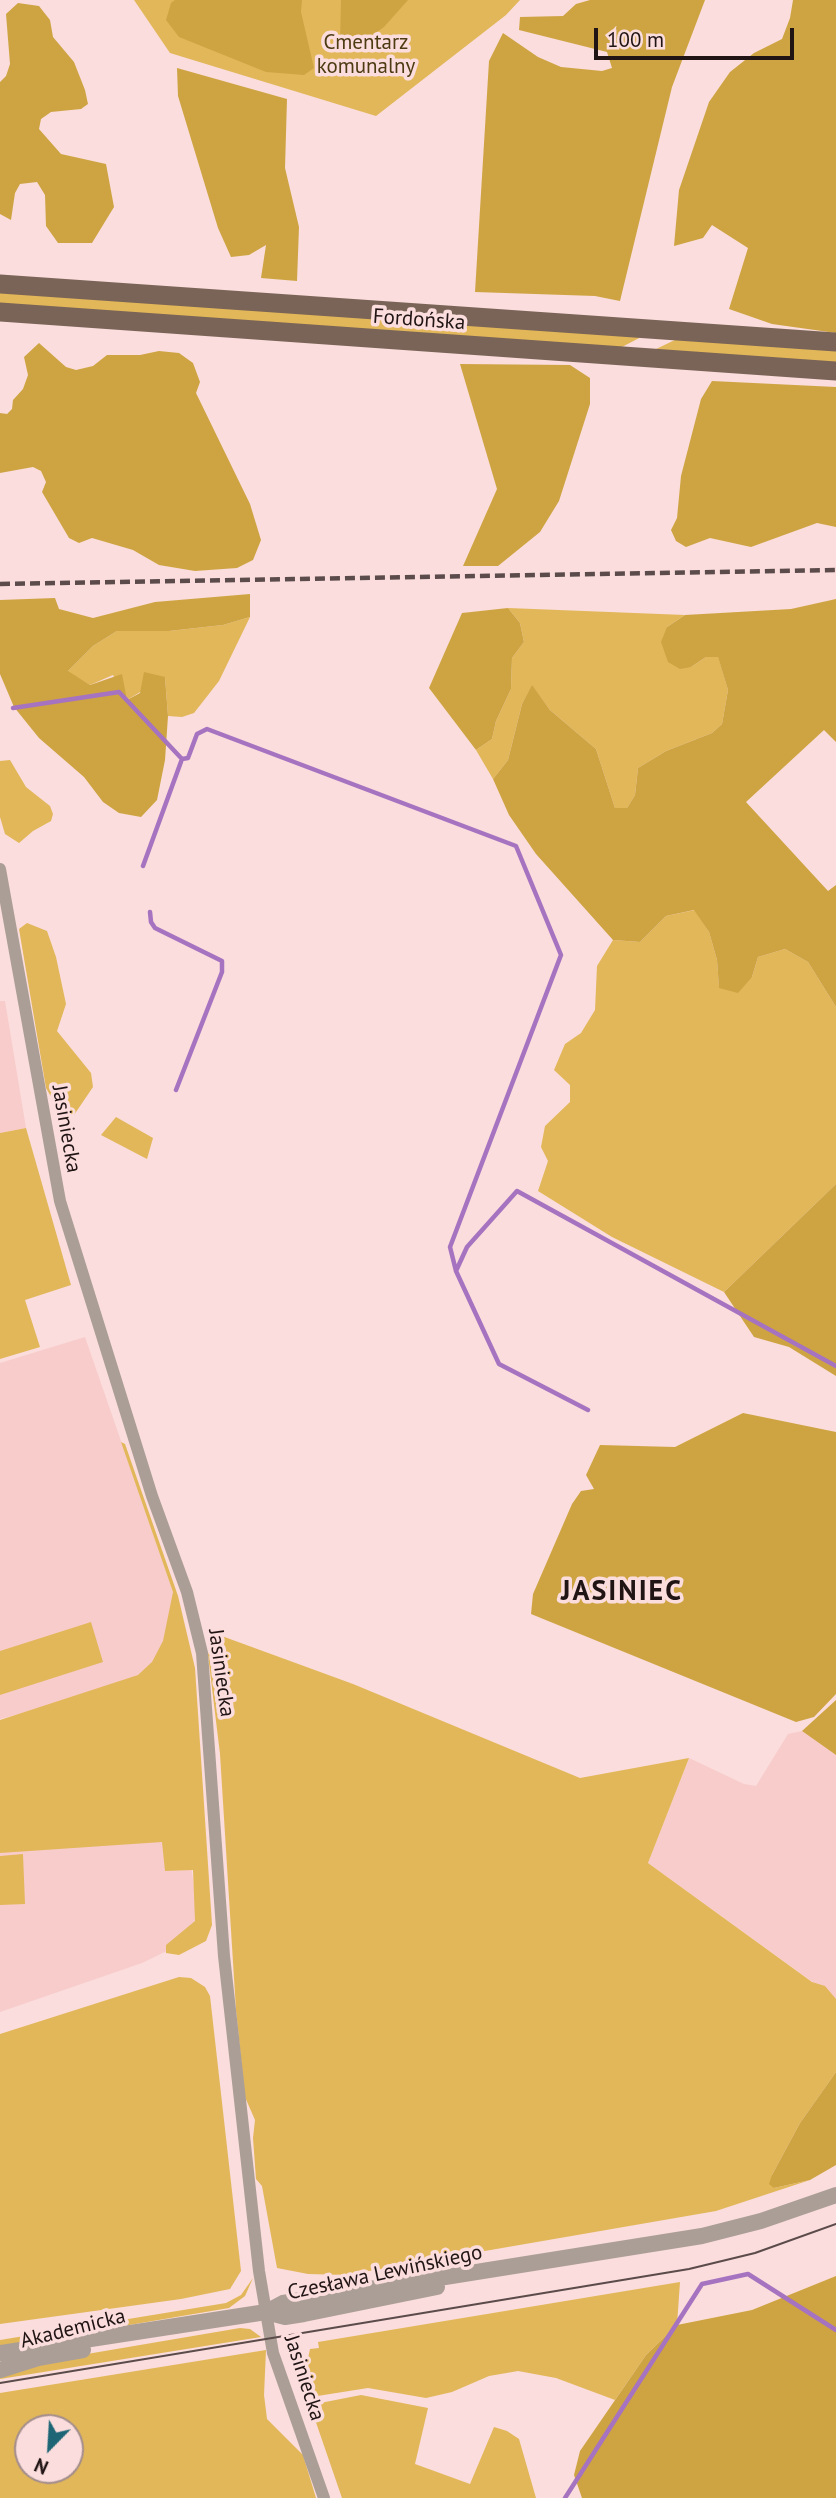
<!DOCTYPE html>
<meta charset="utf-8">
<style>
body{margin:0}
#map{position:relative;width:836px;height:2498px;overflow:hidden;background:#fadddc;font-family:"PT Sans",sans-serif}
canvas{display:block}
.north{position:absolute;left:14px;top:2414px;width:70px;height:70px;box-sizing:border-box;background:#fadddc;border:2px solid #a38d8c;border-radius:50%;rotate:204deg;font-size:19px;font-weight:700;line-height:28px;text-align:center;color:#201414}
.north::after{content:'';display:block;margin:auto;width:24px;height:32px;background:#1e6575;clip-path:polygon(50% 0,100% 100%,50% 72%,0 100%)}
.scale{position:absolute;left:594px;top:28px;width:200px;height:32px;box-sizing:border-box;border:4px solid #201414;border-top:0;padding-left:9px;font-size:21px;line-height:24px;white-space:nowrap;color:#201414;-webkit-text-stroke:5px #fadddc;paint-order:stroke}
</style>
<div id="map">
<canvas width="836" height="2498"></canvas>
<div class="north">N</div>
<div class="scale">100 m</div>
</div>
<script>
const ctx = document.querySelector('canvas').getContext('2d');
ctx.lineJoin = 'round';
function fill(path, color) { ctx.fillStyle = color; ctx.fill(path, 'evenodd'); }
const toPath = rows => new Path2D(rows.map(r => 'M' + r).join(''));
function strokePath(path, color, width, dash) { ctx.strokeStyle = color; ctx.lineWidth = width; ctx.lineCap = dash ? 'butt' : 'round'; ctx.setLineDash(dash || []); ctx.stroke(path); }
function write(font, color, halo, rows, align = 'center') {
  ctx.font = font + ' "PT Sans",sans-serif'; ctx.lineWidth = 7; ctx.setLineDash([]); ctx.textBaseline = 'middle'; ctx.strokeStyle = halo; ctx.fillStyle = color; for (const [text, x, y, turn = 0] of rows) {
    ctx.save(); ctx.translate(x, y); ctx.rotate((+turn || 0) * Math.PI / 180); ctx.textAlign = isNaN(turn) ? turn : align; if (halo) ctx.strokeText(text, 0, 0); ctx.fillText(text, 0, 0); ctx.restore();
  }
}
const built = toPath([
 [0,1001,5,1001,26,1128,0,1133],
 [85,1337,176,1600,188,1841,200,1935,142,1963,0,2012,0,1729,132,1684,0,1719,0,1363],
 [802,1731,836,1755,836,1999,648,1863,689,1758,744,1784,756,1786,788,1734]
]);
const green = toPath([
 [134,0,520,0,506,15,376,116,170,53],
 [0,290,645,335,620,348,0,304],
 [679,338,836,350,836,363,654,350],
 [508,608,685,615,667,627,691,667,706,657,718,656,728,690,722,724,712,733,666,751,638,768,635,795,627,808,615,808,596,749,550,710,532,686,522,704,508,760,493,779,476,750,492,739,496,721,511,689,512,658,524,642,520,623],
 [250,617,219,681,194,713,182,717,168,716,165,677,127,700,113,675,90,685,67,672,93,646,117,631,169,631,223,625],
 [10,760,26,787,50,806,53,814,51,821,33,831,19,843,5,834,0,817,0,761],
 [695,910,709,932,717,960,719,987,752,977,758,957,785,949,808,962,836,1007,836,1184,724,1292,612,1237,538,1191,548,1161,541,1147,545,1126,570,1102,570,1085,554,1070,565,1044,581,1033,595,1010,597,966,613,940,640,942,666,916],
 [27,923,47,931,56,957,66,1004,57,1031,91,1073,93,1087,74,1115,61,1114,46,1088,19,929],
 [116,1117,153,1138,147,1159,101,1135],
 [26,1128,71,1285,25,1300,40,1347,0,1359,0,1133],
 [121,1442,125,1444,178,1596,195,1668,212,1925,206,1941,179,1955,166,1953,166,1945,195,1921,193,1870,165,1871,162,1842,0,1853,0,1720,138,1675,152,1662,163,1641,173,1592],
 [91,1622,103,1662,0,1695,0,1651],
 [219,1635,353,1684,580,1778,689,1758,648,1863,812,1982,825,1986,836,1999,836,2072,800,2123,772,2175,774,2188,810,2180,716,2211,346,2275,308,2274,277,2268,262,2186,256,2179,253,2138,255,2120,245,2097,236,2010,220,1754,208,1655,212,1637],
 [23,1854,25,1904,0,1905,0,1856],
 [179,1977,191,1978,205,1987,210,1996,241,2271,230,2289,181,2299,0,2324,0,2034],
 [253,2278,245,2296,229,2308,0,2347,0,2340,226,2303,241,2295],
 [680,2282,677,2325,646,2355,615,2400,556,2378,518,2371,489,2376,452,2392,426,2398,368,2388,311,2397,307,2396,302,2387,310,2349,319,2348,318,2342],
 [240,2328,250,2329,261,2337,0,2379,0,2376,40,2362],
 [266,2350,264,2395,267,2419,303,2455,316,2498,0,2498,0,2393],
 [28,2428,70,2428,70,2470,28,2470],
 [361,2395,428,2408,415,2464,470,2484,494,2427,507,2431,519,2439,536,2498,342,2498,310,2405]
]);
const forest = toPath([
 [175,0,302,0,301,12,314,68,304,75,266,72,179,37,166,20,171,3],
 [341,0,408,0,384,27,350,51,340,43],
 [590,0,705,0,672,87,620,301,595,296,475,292,489,61,503,33,538,57,561,67,602,71,612,68,607,52,519,30,520,17,563,16,576,4],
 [793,0,836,0,836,333,772,324,729,309,748,248,712,225,703,238,674,246,679,190,709,102,730,72,754,53,782,39,790,18],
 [18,3,39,6,50,20,53,37,74,62,85,90,88,104,81,109,51,112,41,119,39,129,61,154,106,164,114,207,92,243,58,243,46,226,45,195,37,182,20,184,15,193,11,220,0,214,0,82,6,76,10,64,6,14],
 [177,68,287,99,285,168,299,227,297,281,261,278,266,245,249,255,231,257,218,228,178,96],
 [39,343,66,367,76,370,93,366,107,355,140,355,159,351,179,353,193,363,200,382,196,393,250,504,261,540,253,560,237,568,195,571,159,565,133,550,92,538,79,543,69,538,42,492,46,482,41,471,33,467,0,473,0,413,7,414,12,409,13,400,23,389,28,375,24,357],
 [460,364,570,365,590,378,590,404,559,501,540,532,498,566,463,566,497,489],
 [712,381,836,387,836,527,817,523,751,547,710,538,686,547,676,541,671,530,677,518,681,476,701,399],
 [250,594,250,617,223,625,169,631,117,631,93,646,68,671,90,685,122,674,127,700,140,693,144,672,165,677,168,716,165,760,157,800,141,817,119,813,103,802,84,777,39,738,14,707,0,674,0,600,55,598,59,609,93,618,155,602],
 [836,599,836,742,824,730,746,802,828,891,836,885,836,1007,808,962,785,949,758,957,752,977,738,993,719,988,717,960,709,932,694,910,666,916,640,942,613,940,536,854,509,815,493,779,508,760,522,704,532,685,550,710,596,749,615,808,627,808,635,795,638,768,666,751,712,733,722,724,728,690,718,657,706,657,691,667,680,669,668,662,661,642,667,627,685,615,791,609],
 [508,608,520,623,524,642,512,658,511,689,496,721,492,739,476,750,429,688,462,613],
 [836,1184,836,1376,789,1347,754,1337,724,1292],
 [743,1413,836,1432,836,1694,814,1717,796,1722,531,1614,533,1594,572,1504,581,1491,594,1489,586,1475,600,1445,675,1447],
 [836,1700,836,1755,802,1731],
 [836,2072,836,2165,810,2180,774,2188,769,2184,772,2175,800,2123],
 [836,2276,836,2498,582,2498,574,2475,580,2451,646,2355,677,2325,752,2310]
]);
const stream = toPath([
 [13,708,119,692,182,759,188,758,197,734,207,729,516,846,561,955,450,1247,456,1271,499,1364,588,1410],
 [143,866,182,759],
 [150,912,151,922,155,928,222,961,222,972,176,1090],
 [456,1271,467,1247,517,1191,836,1366],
 [565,2498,702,2284,748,2274,836,2330]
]);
const minor = toPath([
 [0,869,60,1201,152,1496,187,1592,202,1653,224,1956,259,2271,273,2353,324,2498]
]);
const tertiary = toPath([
 [266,2312,285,2317,304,2314,437,2287],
 [0,2353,266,2312,283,2303,301,2300,702,2236,761,2221,836,2195],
 [0,2370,38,2358,83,2350]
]);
const primary = toPath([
 [0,284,836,342],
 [0,312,836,371]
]);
const tram = toPath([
 [0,2383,689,2269,755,2253,836,2224]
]);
const rail = toPath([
 [0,584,836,570]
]);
const parkNames = [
 ["Cmentarz",366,43],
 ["komunalny",366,67]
];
const streetNames = [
 ["Fordońska",419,320,4],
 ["Jasiniecka",66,1129,80],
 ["Jasiniecka",221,1673,82],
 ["Czesława Lewińskiego",385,2273,-12],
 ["Akademicka",73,2329,-14],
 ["Jasiniecka",304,2378,72]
];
const districtNames = [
 ["JASINIEC",622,1592]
];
fill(built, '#f8cccb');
fill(green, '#e2b759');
fill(forest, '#cea442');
strokePath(stream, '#a673c0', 4.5);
strokePath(minor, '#ab9e97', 12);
strokePath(tertiary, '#ab9e97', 16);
strokePath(primary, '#7a6457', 19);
strokePath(tram, '#5b4b4a', 2);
strokePath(rail, '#5b4b4a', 4.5, [10, 5]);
write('21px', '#4d3b12', '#fadddc', parkNames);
write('21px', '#201414', '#fadddc', streetNames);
ctx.letterSpacing = '2px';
write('bold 28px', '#201414', '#fadddc', districtNames);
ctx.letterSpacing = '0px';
</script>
